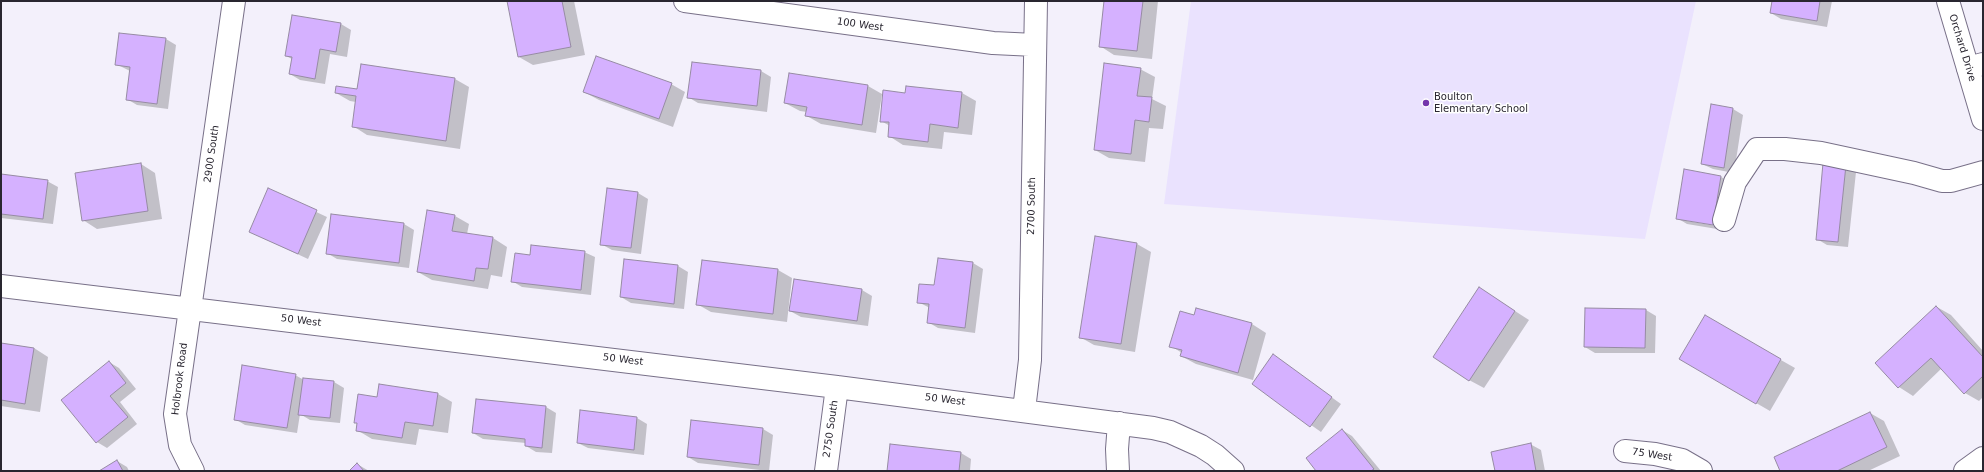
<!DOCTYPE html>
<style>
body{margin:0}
#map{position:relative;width:1984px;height:472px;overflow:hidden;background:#f3f0fb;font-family:"DejaVu Sans",sans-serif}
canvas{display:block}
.frame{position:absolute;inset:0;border:2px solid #292630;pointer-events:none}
</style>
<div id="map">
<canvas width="1984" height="472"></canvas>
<div class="frame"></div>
</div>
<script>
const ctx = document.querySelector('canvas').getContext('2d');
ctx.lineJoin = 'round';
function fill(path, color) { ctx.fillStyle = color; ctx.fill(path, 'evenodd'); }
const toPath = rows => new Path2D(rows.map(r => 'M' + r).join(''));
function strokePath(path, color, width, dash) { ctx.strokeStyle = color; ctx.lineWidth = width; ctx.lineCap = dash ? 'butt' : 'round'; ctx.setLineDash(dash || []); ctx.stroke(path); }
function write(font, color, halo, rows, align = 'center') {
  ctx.font = font + ' "DejaVu Sans",sans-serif'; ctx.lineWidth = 3; ctx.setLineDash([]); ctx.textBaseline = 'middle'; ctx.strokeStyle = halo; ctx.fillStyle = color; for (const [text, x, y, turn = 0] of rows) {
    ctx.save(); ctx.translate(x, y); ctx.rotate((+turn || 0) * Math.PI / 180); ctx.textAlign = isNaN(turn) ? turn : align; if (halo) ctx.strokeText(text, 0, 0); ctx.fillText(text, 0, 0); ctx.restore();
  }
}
const built = toPath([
 [1191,1,1696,1,1645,239,1164,204]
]);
const shadow = toPath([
 [510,1,574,1,585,55,533,65,519,57],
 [1105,1,1158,1,1152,59,1114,55,1100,46],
 [1773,1,1832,1,1827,27,1781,19,1771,13],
 [341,24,351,30,347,57,330,54,325,84,300,80,290,74,292,59,286,56],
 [166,39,176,45,168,109,137,105,127,99,130,71,116,64],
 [693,63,761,71,771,77,767,112,698,103,688,97],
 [362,65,455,79,469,87,460,149,367,135,353,126,356,102,350,101,336,93,358,90],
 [1140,69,1155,77,1152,99,1166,106,1163,129,1149,128,1145,162,1109,158,1095,150],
 [790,74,868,86,882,94,876,133,821,124,807,116,807,112,800,111,785,103],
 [671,84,685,92,673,127,599,100,584,92],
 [962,93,976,101,972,135,944,132,942,149,903,145,889,136,890,126,881,121],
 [1712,105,1733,109,1743,115,1734,173,1713,169,1702,164],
 [141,164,155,173,162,219,97,229,83,220],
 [1846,166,1856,172,1848,247,1827,245,1817,239],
 [1,175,47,181,58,187,53,224,1,218],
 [1721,177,1731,182,1723,230,1687,224,1677,218],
 [1687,219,1718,225,1717,226,1687,221],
 [269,190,327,217,308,259,250,232],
 [608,190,638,193,648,199,641,254,612,250,601,244],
 [332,215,404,224,414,230,409,268,337,259,327,253],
 [455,216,469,224,467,234,493,238,507,247,502,277,491,275,488,289,432,280,418,272],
 [1137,244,1151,252,1135,352,1094,345,1080,337],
 [584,252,595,257,591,295,522,287,512,281,531,256],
 [703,261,778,270,792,278,787,322,711,312,697,304],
 [973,263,983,269,975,333,938,328,928,322,930,308,918,302,935,286],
 [678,266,688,272,684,309,631,303,621,297],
 [795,281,862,290,872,296,868,326,801,317,790,311],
 [1479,288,1529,320,1484,388,1469,380],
 [1937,307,1951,315,1983,351,1983,397,1979,401,1965,393,1942,368,1913,396,1899,387,1877,363],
 [1196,309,1252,324,1266,333,1253,380,1196,364,1181,356,1182,353,1171,346,1195,316],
 [1646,310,1656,316,1655,353,1595,353,1585,347],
 [1705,317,1795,368,1770,411,1680,359],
 [1,344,34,348,48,357,40,412,1,406],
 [1274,356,1341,404,1321,432,1253,384],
 [109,362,119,368,136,389,120,402,137,424,107,448,97,442],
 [295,375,304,380,334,382,344,388,340,423,310,420,300,414,297,433,245,425,235,419],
 [438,394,452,402,448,433,419,429,416,445,372,439,357,430,358,424,355,422,378,398],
 [477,400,546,407,556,413,552,453,536,452,526,446,526,443,483,439,473,433],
 [581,411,637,418,647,424,644,455,588,448,578,443],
 [1870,413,1884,421,1900,456,1868,471,1781,471],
 [763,429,773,435,769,471,698,463,688,457],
 [1342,430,1352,436,1381,471,1318,471],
 [1530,444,1541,450,1545,471,1496,471],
 [891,445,961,453,971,459,970,471,888,471],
 [117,461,127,467,129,471,101,471],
 [357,464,369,471,350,471]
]);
const building = toPath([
 [507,1,562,1,571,47,518,57,507,1],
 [1104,1,1143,1,1137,51,1099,47,1104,1],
 [1772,1,1820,1,1817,21,1770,13,1772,1],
 [292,15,341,23,336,52,320,49,315,79,289,74,292,57,285,56,292,15],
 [119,33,166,38,157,104,126,100,130,67,115,65,119,33],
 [596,56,672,83,659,119,583,92,596,56],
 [692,62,761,70,757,106,687,98,692,62],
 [1104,63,1141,68,1137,96,1152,97,1149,122,1135,120,1131,154,1094,150,1104,63],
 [361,64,455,78,446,141,352,127,356,96,335,93,336,86,357,89,361,64],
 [789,73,868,85,862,125,805,116,807,107,784,103,789,73],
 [906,86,962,92,958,128,930,124,928,142,888,137,889,122,880,122,883,90,905,93,906,86],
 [1711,104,1733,108,1724,168,1701,164,1711,104],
 [141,163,148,211,82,221,75,173,141,163],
 [1823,163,1846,165,1838,242,1816,240,1823,163],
 [1684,169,1721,176,1713,225,1676,219,1684,169],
 [1,174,48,180,43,219,1,214,1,174],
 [268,188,317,210,298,254,249,232,268,188],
 [607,188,638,192,631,248,600,245,607,188],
 [427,210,455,215,452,231,493,237,488,269,476,268,474,281,417,272,427,210],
 [331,214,404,223,399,263,326,254,331,214],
 [1095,236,1137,243,1121,344,1079,338,1095,236],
 [531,245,585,251,581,290,511,282,515,253,530,255,531,245],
 [938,258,973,262,965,328,927,323,929,304,917,303,919,284,934,285,938,258],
 [624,259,678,265,674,304,620,297,624,259],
 [702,260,778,269,773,314,696,305,702,260],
 [794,279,862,289,857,321,789,311,794,279],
 [1479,287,1515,311,1469,381,1433,357,1479,287],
 [1936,306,1983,357,1983,376,1964,394,1931,358,1898,388,1875,363,1936,306],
 [1196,308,1252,323,1238,373,1180,356,1182,350,1169,347,1180,311,1194,315,1196,308],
 [1585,308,1646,309,1645,348,1584,347,1585,308],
 [1705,315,1781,359,1756,404,1679,359,1705,315],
 [1,343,34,348,25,404,1,400,1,343],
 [1273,354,1332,397,1310,427,1252,384,1273,354],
 [109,361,126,383,110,396,128,417,96,443,61,400,109,361],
 [242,365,296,374,287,428,234,420,242,365],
 [303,378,334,381,330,418,298,415,303,378],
 [379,384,438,393,433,426,405,422,402,438,356,431,357,423,354,423,358,394,377,397,379,384],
 [476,399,546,406,542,448,525,446,525,439,472,433,476,399],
 [580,410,637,417,634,450,577,443,580,410],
 [1870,412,1887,447,1837,471,1780,471,1774,457,1870,412],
 [691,420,763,428,759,465,687,457,691,420],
 [1342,429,1374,469,1371,471,1316,471,1306,458,1342,429],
 [1531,443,1536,471,1495,471,1491,452,1531,443],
 [890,444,961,452,959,471,887,471,890,444],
 [117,460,123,471,99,471,117,460],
 [357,463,364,471,349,471,357,463]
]);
const minor = toPath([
 [685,1,993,43,1035,45],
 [1968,68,1983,64],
 [1724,220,1735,182,1757,149,1785,149,1821,153,1914,173,1942,181,1951,181,1983,172],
 [1,286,837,387,1153,428,1170,432,1201,446,1215,455,1233,471],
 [1024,410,1030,360,1036,1],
 [1625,451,1655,454,1682,460,1701,471],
 [193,471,180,445,175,414,234,1],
 [826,471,837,387],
 [1118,471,1117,449,1119,423],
 [1965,471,1983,458]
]);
const major = toPath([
 [1948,1,1983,119]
]);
const markers = [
 [1426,103,4,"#7436ab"]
];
const streetNames = [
 ["100 West",860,25,8],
 ["Orchard Drive",1962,48,73],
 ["2900 South",212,154,-82],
 ["2700 South",1032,206,-89],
 ["50 West",301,321,7],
 ["50 West",623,360,7],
 ["Holbrook Road",180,379,-83],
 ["50 West",945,400,7],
 ["2750 South",831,429,-82],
 ["75 West",1652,455,9]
];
const poiNames = [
 ["Boulton",1434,97],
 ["Elementary School",1434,109]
];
fill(built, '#eae2fe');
fill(shadow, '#0003');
fill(building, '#d5b1ff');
strokePath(building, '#968ba3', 1);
strokePath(minor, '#787088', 24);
strokePath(major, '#787088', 24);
strokePath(minor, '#fff', 22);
strokePath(major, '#fff', 22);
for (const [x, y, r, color] of markers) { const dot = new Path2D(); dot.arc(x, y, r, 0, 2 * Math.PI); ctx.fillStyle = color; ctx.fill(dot); strokePath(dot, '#fff', 1.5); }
write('10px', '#292630', '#fff', streetNames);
write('10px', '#292630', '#fff', poiNames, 'left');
</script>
